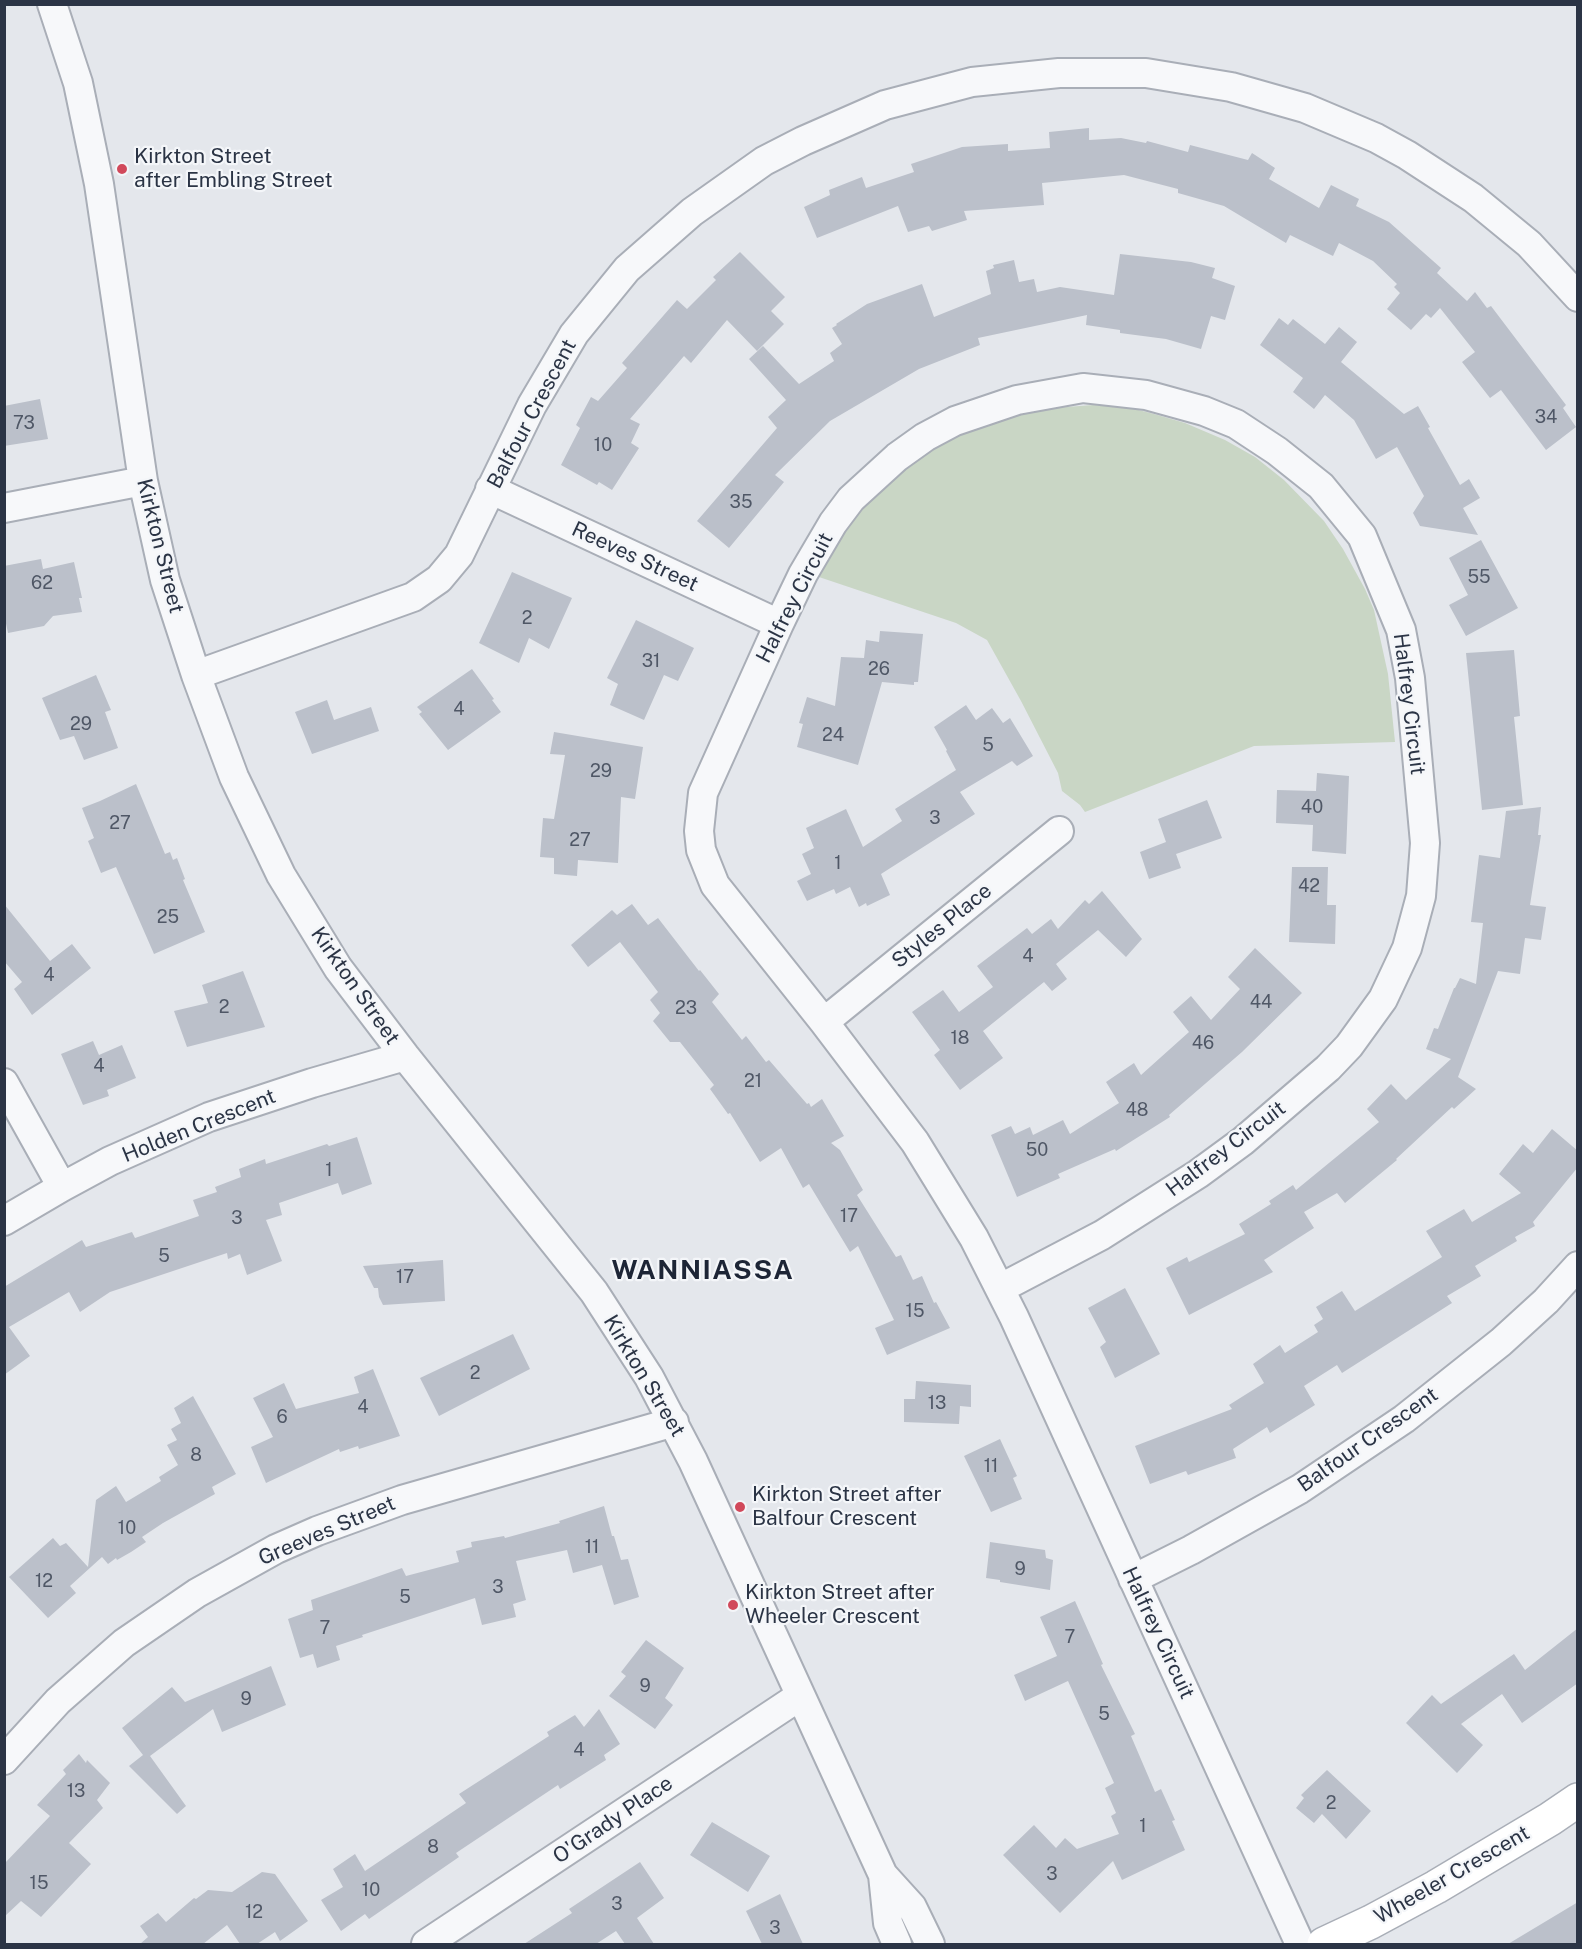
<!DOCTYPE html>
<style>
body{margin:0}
#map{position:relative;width:1582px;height:1949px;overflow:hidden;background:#e4e7ec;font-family:"Public Sans",sans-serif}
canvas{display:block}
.frame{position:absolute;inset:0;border:6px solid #2b3445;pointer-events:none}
</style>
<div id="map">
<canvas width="1582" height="1949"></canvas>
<div class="frame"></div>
</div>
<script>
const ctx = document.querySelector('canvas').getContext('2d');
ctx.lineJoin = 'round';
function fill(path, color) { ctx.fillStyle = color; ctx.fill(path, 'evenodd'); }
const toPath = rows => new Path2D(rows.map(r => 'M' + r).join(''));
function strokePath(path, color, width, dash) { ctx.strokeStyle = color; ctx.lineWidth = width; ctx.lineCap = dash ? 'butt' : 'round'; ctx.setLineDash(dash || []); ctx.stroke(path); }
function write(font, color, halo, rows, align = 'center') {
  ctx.font = font + ' "Public Sans",sans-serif'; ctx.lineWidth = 4.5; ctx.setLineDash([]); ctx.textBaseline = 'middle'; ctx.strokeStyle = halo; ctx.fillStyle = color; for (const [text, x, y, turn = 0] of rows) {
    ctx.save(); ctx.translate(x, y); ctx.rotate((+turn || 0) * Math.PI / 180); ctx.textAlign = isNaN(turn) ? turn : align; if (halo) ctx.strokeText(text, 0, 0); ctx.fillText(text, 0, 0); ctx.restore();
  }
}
const green = toPath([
 [1093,405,1127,407,1154,414,1185,423,1225,440,1255,457,1284,480,1324,521,1343,549,1365,589,1374,610,1388,674,1395,742,1254,746,1085,812,1080,805,1062,791,1058,773,1021,701,987,640,956,623,813,575,853,514,915,459,948,439,1002,418,1040,409]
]);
const building = toPath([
 [1089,128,1089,140,1121,138,1146,143,1147,141,1188,152,1190,145,1248,160,1252,153,1275,168,1269,179,1319,208,1331,185,1359,199,1356,206,1389,222,1441,268,1437,273,1467,301,1475,292,1487,308,1491,306,1566,405,1563,408,1576,427,1546,450,1501,390,1490,398,1462,362,1475,352,1440,308,1431,318,1426,314,1411,330,1387,309,1400,293,1394,287,1397,284,1373,261,1339,243,1333,256,1290,235,1286,243,1224,206,1178,193,1178,189,1124,175,1042,183,1044,205,964,211,967,220,932,231,929,226,908,232,898,206,817,238,804,207,830,195,829,190,862,177,866,188,914,172,911,164,962,147,1008,144,1008,151,1050,148,1049,132],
 [740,252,785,297,771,311,784,324,757,351,727,320,691,363,684,356,630,419,640,424,631,443,639,448,612,490,599,482,597,485,561,465,580,428,576,425,591,397,598,401,627,368,622,363,677,300,687,309,716,280,713,277],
 [1120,254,1191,262,1215,268,1212,278,1235,286,1225,320,1211,316,1201,349,1166,339,1120,333,1120,330,1086,325,1087,315,978,338,980,345,919,369,830,421,775,475,784,482,729,548,697,521,777,428,768,417,786,400,749,359,763,346,799,384,834,361,830,353,842,344,832,328,837,325,836,324,867,304,922,284,934,317,991,294,986,271,994,268,993,265,1014,260,1019,282,1034,279,1037,292,1060,287,1114,295],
 [1279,318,1288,325,1293,319,1325,344,1339,327,1357,342,1341,362,1404,414,1418,406,1430,427,1428,428,1460,485,1469,479,1480,498,1463,508,1478,535,1420,526,1413,513,1424,496,1397,447,1376,459,1354,420,1325,395,1314,409,1293,392,1303,378,1260,345],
 [40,399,48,439,4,446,4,406],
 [1481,540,1518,608,1466,636,1449,605,1468,595,1449,558],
 [41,559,43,569,74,562,82,598,79,598,82,612,53,616,44,626,8,633,4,614,4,566],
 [512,572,572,598,549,649,529,638,519,663,479,643],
 [636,620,694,648,678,681,664,675,644,720,610,705,618,684,607,678],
 [880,631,923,634,918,682,914,682,914,685,882,682,858,765,797,747,803,724,799,723,807,697,835,706,841,657,864,658,866,640,879,642],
 [1514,650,1520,716,1514,717,1523,805,1482,810,1466,653],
 [472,669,494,699,492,700,501,712,448,750,419,714,422,712,417,707],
 [96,675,111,710,105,712,118,748,84,760,74,736,60,740,42,698],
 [327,700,334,720,371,707,379,731,312,754,295,712],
 [966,705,976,720,992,708,1003,723,1010,718,1033,756,1017,766,1012,761,960,792,975,814,881,874,890,895,867,906,866,903,859,907,850,887,836,894,834,889,807,901,797,881,811,874,802,854,814,848,806,828,846,809,863,847,902,821,895,809,956,770,946,751,947,750,934,727],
 [554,732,643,747,635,799,621,797,618,863,578,860,577,876,554,874,554,858,540,857,543,818,554,819,565,755,550,754],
 [1317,773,1349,776,1346,854,1312,851,1313,825,1276,823,1277,790,1316,791],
 [136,784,165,854,170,852,173,860,177,858,185,879,183,880,205,932,154,954,116,867,101,873,88,841,94,838,82,808,100,801],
 [1207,800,1222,838,1176,854,1181,868,1149,879,1140,852,1166,842,1158,819],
 [1541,807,1538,835,1541,835,1530,905,1546,907,1541,940,1525,938,1520,974,1498,971,1458,1077,1476,1089,1454,1109,1452,1107,1396,1159,1397,1160,1345,1203,1337,1193,1304,1212,1314,1228,1264,1260,1273,1272,1189,1315,1166,1268,1187,1257,1189,1262,1245,1234,1239,1224,1271,1204,1269,1201,1293,1185,1296,1190,1379,1122,1367,1109,1391,1084,1406,1100,1451,1059,1426,1049,1434,1028,1438,1029,1454,988,1455,988,1460,978,1476,984,1483,923,1471,922,1479,855,1500,858,1506,811],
 [1292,867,1328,867,1327,905,1336,905,1335,944,1289,942],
 [1102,891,1142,939,1126,957,1098,930,1056,964,1067,979,1052,991,1044,982,983,1031,1003,1058,960,1090,934,1055,940,1050,912,1012,943,990,959,1012,993,987,977,966,1027,928,1032,934,1051,919,1058,929,1085,900,1089,904],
 [4,904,50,961,72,944,91,968,32,1015,14,989,22,982,4,961],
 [632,904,648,925,658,918,699,971,700,970,719,994,712,1002,742,1040,746,1036,766,1062,769,1060,807,1104,809,1103,811,1107,822,1099,844,1136,831,1143,840,1150,863,1190,857,1195,896,1257,901,1255,913,1280,922,1276,934,1303,936,1302,950,1328,887,1355,875,1328,894,1320,858,1246,850,1252,809,1184,803,1188,781,1148,760,1162,730,1113,728,1114,710,1089,714,1085,680,1042,670,1042,653,1021,660,1013,650,1000,658,992,620,942,588,967,571,945,612,910,617,915],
 [1255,948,1302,993,1242,1052,1169,1115,1170,1117,1116,1151,1115,1149,1058,1174,1060,1178,1017,1197,991,1135,1011,1126,1015,1134,1030,1127,1033,1135,1063,1120,1070,1134,1119,1103,1106,1082,1134,1063,1141,1075,1189,1032,1173,1012,1191,996,1211,1020,1240,989,1228,977],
 [243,971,265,1027,187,1047,174,1011,208,1003,202,985],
 [93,1041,99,1055,122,1045,136,1078,107,1090,109,1096,83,1105,61,1054],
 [1552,1129,1578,1151,1578,1167,1533,1222,1535,1226,1515,1237,1517,1241,1475,1266,1481,1276,1447,1296,1452,1303,1342,1373,1337,1365,1304,1386,1315,1405,1270,1433,1267,1427,1233,1449,1236,1458,1188,1475,1186,1471,1150,1484,1135,1446,1232,1409,1229,1405,1264,1383,1253,1364,1280,1345,1285,1353,1318,1332,1314,1325,1323,1319,1316,1307,1342,1291,1355,1311,1442,1257,1426,1231,1464,1209,1472,1222,1521,1193,1499,1174,1523,1144,1533,1153],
 [357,1137,372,1184,342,1195,338,1183,279,1203,282,1215,266,1220,282,1261,247,1275,240,1254,228,1259,227,1253,110,1292,80,1312,69,1292,9,1327,30,1356,4,1375,4,1287,82,1240,86,1247,132,1232,135,1238,199,1216,193,1200,217,1192,215,1187,241,1177,239,1169,265,1159,266,1164,327,1144,329,1146],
 [443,1260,445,1301,383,1305,379,1297,378,1288,374,1288,363,1266],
 [1125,1288,1160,1354,1115,1378,1100,1347,1106,1342,1088,1308],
 [513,1334,530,1369,439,1416,420,1378],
 [373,1369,400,1436,359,1449,358,1446,340,1452,339,1449,266,1483,251,1447,273,1437,253,1398,284,1383,296,1409,359,1393,354,1377],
 [916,1381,971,1385,971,1407,960,1406,959,1424,904,1422,904,1399,915,1399],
 [193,1396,236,1474,212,1487,215,1494,163,1523,142,1537,146,1542,131,1552,117,1560,116,1558,108,1564,102,1557,70,1586,76,1593,48,1618,9,1577,53,1538,60,1546,66,1543,88,1567,96,1500,116,1486,126,1502,161,1481,159,1477,178,1465,167,1445,177,1440,171,1429,181,1423,174,1408],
 [1000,1439,1017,1476,1013,1478,1022,1499,991,1512,964,1456],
 [604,1506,612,1536,614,1536,621,1560,628,1559,639,1597,614,1605,602,1565,573,1573,567,1550,516,1561,526,1600,513,1604,516,1617,482,1625,475,1598,362,1635,363,1637,336,1646,340,1660,317,1668,313,1654,300,1658,288,1619,313,1610,311,1600,402,1568,406,1576,459,1562,456,1551,472,1547,471,1542,504,1536,505,1538,560,1523,559,1521],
 [990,1542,1045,1550,1046,1558,1053,1560,1050,1590,1000,1582,1000,1580,986,1578],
 [1075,1601,1103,1664,1101,1665,1135,1734,1131,1736,1155,1792,1161,1789,1175,1820,1172,1821,1185,1850,1122,1880,1113,1861,1060,1913,1003,1855,1034,1825,1056,1848,1065,1838,1077,1849,1119,1834,1111,1816,1116,1813,1105,1788,1114,1783,1068,1681,1025,1701,1014,1675,1057,1656,1040,1617],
 [1578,1628,1578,1683,1522,1723,1502,1694,1461,1724,1483,1745,1457,1773,1406,1723,1432,1695,1441,1704,1514,1654,1525,1670],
 [646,1640,684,1668,665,1698,673,1705,655,1729,609,1696,626,1676,621,1672],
 [271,1666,286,1705,222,1732,213,1709,150,1756,186,1806,177,1814,129,1766,143,1755,122,1728,172,1687,185,1702],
 [599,1709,620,1744,604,1755,606,1760,560,1789,558,1785,456,1853,459,1857,369,1919,365,1914,341,1931,321,1900,343,1887,333,1869,355,1854,365,1871,466,1803,459,1794,549,1736,547,1732,575,1715,584,1727],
 [79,1754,86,1763,87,1760,110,1783,97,1800,103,1808,69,1843,91,1864,41,1917,21,1901,4,1917,4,1864,50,1816,37,1805,66,1774,63,1770],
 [1327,1770,1371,1811,1346,1839,1322,1814,1314,1823,1296,1808,1304,1798,1301,1795],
 [712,1822,770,1856,748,1892,690,1855],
 [640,1862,664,1898,637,1918,654,1944,625,1944,616,1931,596,1944,524,1944,572,1913,569,1909],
 [262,1872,275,1874,308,1921,280,1941,275,1932,257,1944,240,1944,227,1925,203,1944,140,1944,148,1937,140,1926,158,1913,166,1922,194,1898,196,1899,208,1890,232,1892],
 [780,1894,803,1944,762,1944,746,1911],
 [1578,1902,1578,1944,1508,1944]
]);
const street = toPath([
 [52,4,78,83,99,184,143,481,165,580,196,675,234,777,281,875,338,968,405,1056,594,1292,649,1377,693,1461,883,1875,912,1907,930,1944],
 [490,489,779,624],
 [4,508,143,481],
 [196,675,413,597,439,579,459,555,532,405,574,334,627,269,692,212,764,161,803,141,885,105,972,82,1059,73,1146,73,1231,87,1305,108,1376,138,1407,155,1473,198,1529,244,1578,297],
 [824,1022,1059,831],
 [4,1083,62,1187],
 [4,1221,62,1187,110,1161,209,1117,312,1083,405,1056],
 [1001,1288,1102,1235,1198,1174,1243,1141,1328,1068,1349,1046,1383,999,1407,948,1421,896,1425,843,1410,678,1401,630,1362,536,1321,486,1277,451,1236,424,1204,411,1146,395,1083,388,1017,400,955,421,925,437,897,457,851,499,833,523,803,574,779,624,703,793,699,831,701,850,715,885,824,1022,915,1142,974,1238,1014,1317,1300,1944],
 [1133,1579,1191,1550,1300,1489,1404,1419,1501,1342,1546,1301,1578,1266],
 [4,1760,58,1701,124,1643,197,1593,276,1549,317,1531,402,1500,674,1422],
 [883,1875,888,1923,897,1944],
 [426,1944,800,1696]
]);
const secondary = toPath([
 [1324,1944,1371,1922,1436,1887,1550,1819,1578,1800]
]);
const markers = [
 [122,169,6,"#d1495b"],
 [740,1507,6,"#d1495b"],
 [733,1605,6,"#d1495b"]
];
const numberNames = [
 ["34",1546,417],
 ["73",24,423],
 ["10",603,445],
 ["35",741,502],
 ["55",1479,577],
 ["62",42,583],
 ["2",527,618],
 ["31",651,661],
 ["26",879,669],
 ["4",459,709],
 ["29",81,724],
 ["24",833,735],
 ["5",988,745],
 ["29",601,771],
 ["40",1312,807],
 ["3",935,818],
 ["27",120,823],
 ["27",580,840],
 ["1",838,863],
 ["42",1309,886],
 ["25",168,917],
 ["4",1028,956],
 ["4",49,975],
 ["44",1261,1002],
 ["2",224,1007],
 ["23",686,1008],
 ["18",960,1038],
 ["46",1203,1043],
 ["4",99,1066],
 ["21",753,1081],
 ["48",1137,1110],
 ["50",1037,1150],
 ["1",329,1170],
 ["17",849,1216],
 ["3",237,1218],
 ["5",164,1256],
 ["17",405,1277],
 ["15",915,1311],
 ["2",475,1373],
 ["13",937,1403],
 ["4",363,1407],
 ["6",282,1417],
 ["8",196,1455],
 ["11",991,1466],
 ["10",127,1528],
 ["11",592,1547],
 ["9",1020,1569],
 ["12",44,1581],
 ["3",498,1587],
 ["5",405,1597],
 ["7",325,1628],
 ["7",1070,1637],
 ["9",645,1686],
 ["9",246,1699],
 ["5",1104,1714],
 ["4",579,1750],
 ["13",76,1791],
 ["2",1331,1803],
 ["1",1143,1826],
 ["8",433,1847],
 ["3",1052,1874],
 ["15",39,1883],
 ["10",371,1890],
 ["3",617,1904],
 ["12",254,1912],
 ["3",775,1928]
];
const poiNames = [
 ["Kirkton Street",134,157],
 ["after Embling Street",134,181],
 ["Kirkton Street after",752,1495],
 ["Balfour Crescent",752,1519],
 ["Kirkton Street after",745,1593],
 ["Wheeler Crescent",745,1617]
];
const streetNames = [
 ["Balfour Crescent",532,414,-62],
 ["Kirkton Street",160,546,76],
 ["Reeves Street",635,557,25],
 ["Halfrey Circuit",795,598,-63],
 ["Halfrey Circuit",1409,704,83],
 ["Styles Place",942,926,-39],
 ["Kirkton Street",355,986,55],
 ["Holden Crescent",199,1126,-22],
 ["Halfrey Circuit",1226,1149,-37],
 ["Kirkton Street",644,1376,59],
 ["Balfour Crescent",1368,1440,-35],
 ["Greeves Street",327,1531,-23],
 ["Halfrey Circuit",1158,1633,65],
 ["O'Grady Place",613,1820,-34],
 ["Wheeler Crescent",1452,1875,-30]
];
const districtNames = [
 ["WANNIASSA",703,1271]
];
fill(green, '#c9d6c5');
fill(building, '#bbc0ca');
strokePath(street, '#a9aeb7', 32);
strokePath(secondary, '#a9aeb7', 36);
strokePath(street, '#f7f8fa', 28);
strokePath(secondary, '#fff', 33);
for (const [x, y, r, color] of markers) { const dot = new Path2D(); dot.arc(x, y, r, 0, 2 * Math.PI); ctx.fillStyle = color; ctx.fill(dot); strokePath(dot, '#f4f6f9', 2); }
write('18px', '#4f5766', null, numberNames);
write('21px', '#2b3445', '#f4f6f9', poiNames, 'left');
write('21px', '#2b3445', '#f4f6f9', streetNames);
ctx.letterSpacing = '1.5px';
write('bold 27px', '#1d2536', '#f4f6f9', districtNames);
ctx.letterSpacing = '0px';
</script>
